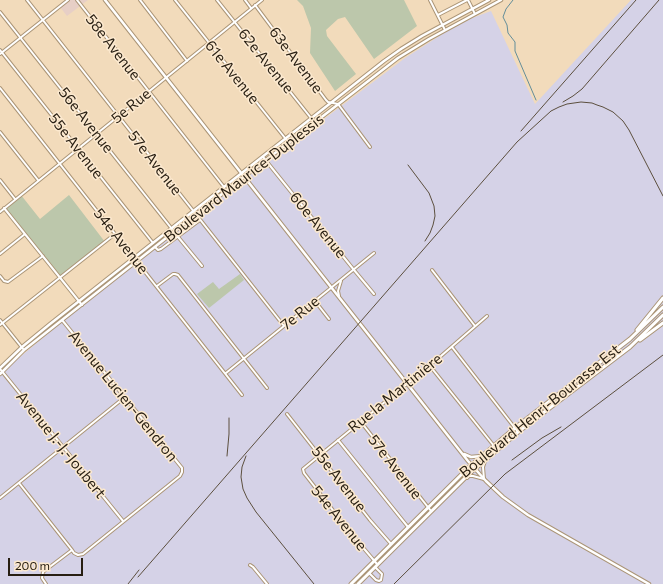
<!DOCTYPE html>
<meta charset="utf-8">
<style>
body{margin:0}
#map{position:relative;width:663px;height:584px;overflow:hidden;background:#f2dbbb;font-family:Commissioner,sans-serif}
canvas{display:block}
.scale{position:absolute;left:8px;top:558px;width:75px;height:18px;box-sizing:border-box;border:2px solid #271e12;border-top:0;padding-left:5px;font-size:12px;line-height:14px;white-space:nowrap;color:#271e12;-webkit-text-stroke:3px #fce9cf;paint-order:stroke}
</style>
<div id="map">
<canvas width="663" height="584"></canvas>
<div class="scale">200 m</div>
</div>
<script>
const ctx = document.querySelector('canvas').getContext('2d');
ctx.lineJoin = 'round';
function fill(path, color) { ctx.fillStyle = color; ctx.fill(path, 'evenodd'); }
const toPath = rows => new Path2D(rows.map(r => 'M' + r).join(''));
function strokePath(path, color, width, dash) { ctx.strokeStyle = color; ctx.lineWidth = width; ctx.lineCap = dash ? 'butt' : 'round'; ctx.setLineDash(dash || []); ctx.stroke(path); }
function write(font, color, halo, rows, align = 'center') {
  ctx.font = font + ' Commissioner,sans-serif'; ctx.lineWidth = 3; ctx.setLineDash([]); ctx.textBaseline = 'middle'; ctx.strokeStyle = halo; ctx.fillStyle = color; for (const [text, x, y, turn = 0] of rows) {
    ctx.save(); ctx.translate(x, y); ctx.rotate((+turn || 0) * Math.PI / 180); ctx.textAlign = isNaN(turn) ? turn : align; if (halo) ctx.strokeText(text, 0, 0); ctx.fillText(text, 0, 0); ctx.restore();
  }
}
const commercial = toPath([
 [69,0,88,0,67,16,60,7]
]);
const industrial = toPath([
 [631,0,663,0,663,584,0,584,0,374,2,372,82,305,174,232,405,58,444,33,472,18,491,11,535,104]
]);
const green = toPath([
 [297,0,404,0,417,26,374,59,345,17,338,19,326,30,327,36,356,74,335,91,310,53,311,28,303,6],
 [21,195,40,219,69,195,105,242,60,277,4,208],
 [240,274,244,280,209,308,197,294,213,282,219,289]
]);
const stream = toPath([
 [513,0,506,9,503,17,507,25,508,33,515,42,515,51,536,100]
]);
const minor = toPath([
 [27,0,284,326],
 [77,0,224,187],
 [140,0,187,61],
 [175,0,289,143],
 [217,0,315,123],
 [245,0,251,8],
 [430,0,445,30],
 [468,0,475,14],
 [255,5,326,100,328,102,338,104,370,147],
 [0,12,172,229],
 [438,15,467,0],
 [0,50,153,243],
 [0,54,68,0],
 [0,88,242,395],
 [0,132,38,180],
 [263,157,354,270,374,294],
 [0,180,15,199],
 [4,208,82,305],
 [0,212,262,0],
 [174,232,202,266],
 [155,247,158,250,161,249,200,220],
 [0,254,25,234],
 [432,270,475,326],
 [0,276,4,281,8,282,43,256],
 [157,286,173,274,175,274,178,275,267,388],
 [339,296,338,291,341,281],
 [315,301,329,319],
 [0,320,24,350],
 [0,325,115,234],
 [452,347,518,432],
 [430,366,494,446],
 [0,369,123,521],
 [226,373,374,253],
 [287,414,370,520,391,544],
 [361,422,431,511],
 [338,440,408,527],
 [467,478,469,476,473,476,484,479,483,467,485,461],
 [19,483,72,550],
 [0,498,125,397],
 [377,564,349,531,304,473,303,469,441,356,487,316],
 [250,565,253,567,267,584],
 [369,573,376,580,379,581,381,580,382,574,375,567],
 [46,584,42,578,43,572,72,550,74,553,78,555,83,554,180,476,182,472,182,468,62,320]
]);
const tertiary = toPath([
 [105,0,468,461,486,481,503,497,528,515,649,584],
 [0,368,22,347,50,324,384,61,401,49,422,36,489,0],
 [0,374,24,350,62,320,241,179,283,147,398,58,429,39,501,0],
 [464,454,471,457,482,456]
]);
const primary = toPath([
 [637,330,663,298],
 [640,340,663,323],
 [351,584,467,469,515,428,630,339,663,307],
 [358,584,471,472,518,432,630,347,663,315]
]);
const rail = toPath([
 [563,102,573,96,582,89,659,0],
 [521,131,636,0],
 [408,165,429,193,434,206,435,216,433,225,430,233,425,241],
 [227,456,229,434,229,418],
 [246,456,242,467,241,477,243,489,247,498,256,512,314,584],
 [512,460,542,438,561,427],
 [138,577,517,142,551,111,559,107,567,104,581,102,592,103,597,105,603,107,613,112,623,121,629,130,663,196],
 [128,584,139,570],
 [394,584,505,474,663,355]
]);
const streetNames = [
 ["58e Avenue",113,47,52],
 ["63e Avenue",296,60,53],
 ["62e Avenue",266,61,51],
 ["61e Avenue",232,72,51],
 ["5e Rue",131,106,-39],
 ["56e Avenue",86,120,52],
 ["55e Avenue",76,146,52],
 ["57e Avenue",155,163,52],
 ["Boulevard Maurice-Duplessis",244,178,-38],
 ["60e Avenue",318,225,51],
 ["54e Avenue",121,241,52],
 ["7e Rue",300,313,-39],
 ["Rue la Martinière",395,393,-39],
 ["Avenue Lucien-Gendron",123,396,51],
 ["Boulevard Henri-Bourassa Est",540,411,-39],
 ["Avenue J.-J.-Joubert",61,445,51],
 ["57e Avenue",395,467,52],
 ["55e Avenue",339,479,52],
 ["54e Avenue",339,518,51]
];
fill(commercial, '#e7cfc6');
fill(industrial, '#d5d2e7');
fill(green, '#bcc7ab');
strokePath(stream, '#638d99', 1);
strokePath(minor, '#ab9577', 4);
strokePath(tertiary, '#ab9577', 4.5);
strokePath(primary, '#ab9577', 5);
strokePath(minor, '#fff', 2);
strokePath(tertiary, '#fff', 2.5);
strokePath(primary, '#fff', 3);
strokePath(rail, '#5c4f3e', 1);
write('15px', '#271e12', '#fce9cf', streetNames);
</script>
